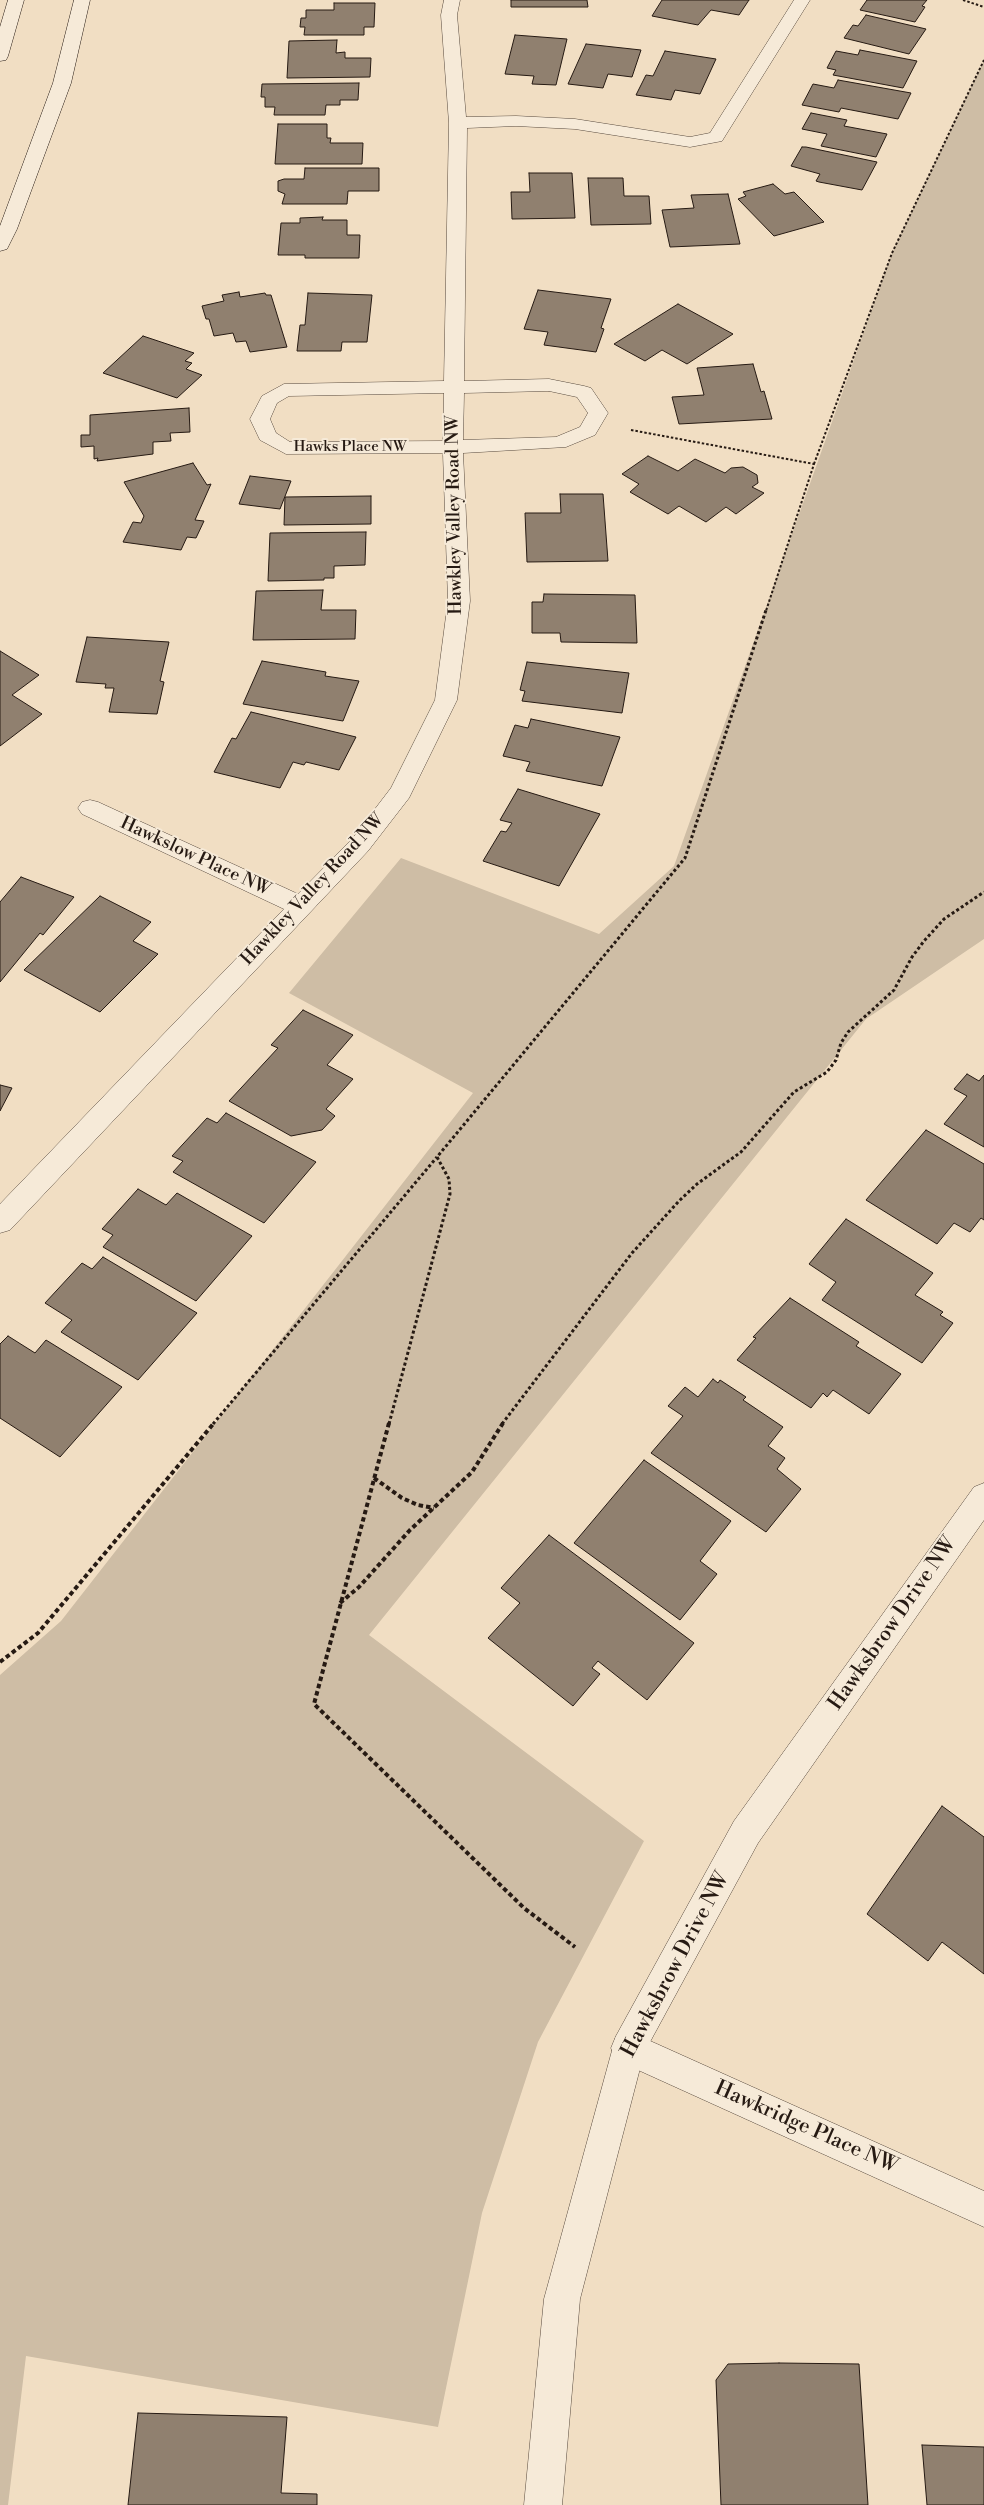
<!DOCTYPE html>
<style>
body{margin:0}
canvas{display:block;background:#f1dec3}
</style>
<canvas width="984" height="2505"></canvas>
<script>
const ctx = document.querySelector('canvas').getContext('2d');
ctx.lineJoin = 'round';
function fill(path, color) { ctx.fillStyle = color; ctx.fill(path, 'evenodd'); }
const toPath = rows => new Path2D(rows.map(r => 'M' + r).join(''));
function strokePath(path, color, width, dash) { ctx.strokeStyle = color; ctx.lineWidth = width; ctx.lineCap = dash ? 'butt' : 'round'; ctx.setLineDash(dash || []); ctx.stroke(path); }
function write(font, color, halo, rows, align = 'center') {
  ctx.font = font + ' "Libre Bodoni",serif'; ctx.lineWidth = 4; ctx.setLineDash([]); ctx.textBaseline = 'middle'; ctx.strokeStyle = halo; ctx.fillStyle = color; for (const [text, x, y, turn = 0] of rows) {
    ctx.save(); ctx.translate(x, y); ctx.rotate((+turn || 0) * Math.PI / 180); ctx.textAlign = isNaN(turn) ? turn : align; if (halo) ctx.strokeText(text, 0, 0); ctx.fillText(text, 0, 0); ctx.restore();
  }
}
const green = toPath([
 [984,60,984,939,866,1019,369,1635,644,1841,538,2042,482,2213,438,2427,26,2356,8,2505,0,2505,0,1675,61,1621,473,1093,289,993,401,858,599,934,674,866,892,253]
]);
const building = toPath([
 [511,0,587,0,588,7,511,7,511,0],
 [749,0,739,15,711,10,698,25,652,16,662,0,749,0],
 [867,0,927,0,922,6,925,7,915,22,860,10,867,0],
 [334,3,375,3,374,27,364,27,364,35,304,35,305,27,300,27,301,18,306,18,306,10,334,10,334,3],
 [866,15,926,29,909,54,844,38,853,25,858,26,866,15],
 [515,35,567,39,556,85,532,84,534,76,505,74,515,35],
 [337,40,336,53,345,52,345,58,371,58,370,77,287,78,289,41,337,40],
 [586,44,641,50,632,77,608,74,603,88,568,84,586,44],
 [860,50,917,61,903,88,833,75,836,70,827,68,836,51,858,55,860,50],
 [665,51,716,59,700,94,675,90,671,100,636,95,646,75,653,76,665,51],
 [838,80,911,93,898,119,841,108,839,112,802,105,813,84,834,88,838,80],
 [359,83,358,100,340,100,340,105,326,105,325,115,274,115,275,107,265,107,265,97,261,97,262,84,359,83],
 [811,113,847,120,844,126,887,134,876,157,821,146,827,134,802,129,811,113],
 [278,124,327,124,327,138,331,138,330,143,363,143,362,164,275,164,278,124],
 [802,147,806,147,877,162,862,190,819,182,816,181,820,174,791,166,802,147],
 [305,168,379,168,379,191,348,191,347,204,282,204,285,194,278,191,278,181,284,179,304,179,305,168],
 [529,173,572,173,575,218,512,219,511,192,530,192,529,173],
 [588,178,623,178,624,196,649,196,651,224,591,225,588,178],
 [773,184,785,194,794,192,824,222,774,236,738,199,746,196,743,192,773,184],
 [728,194,740,244,670,247,662,210,694,208,691,195,728,194],
 [323,217,322,220,347,220,347,235,360,235,359,258,305,258,305,255,278,255,281,223,300,223,300,218,323,217],
 [538,290,611,299,601,328,604,329,596,352,544,345,548,332,524,329,538,290],
 [239,292,240,297,265,293,266,295,271,295,287,347,250,352,246,341,236,342,233,333,214,336,209,319,206,319,202,306,224,301,222,295,239,292],
 [308,293,372,295,367,342,342,342,341,351,297,351,300,325,305,325,308,293],
 [678,304,733,334,687,364,662,350,645,361,614,344,678,304],
 [143,336,194,353,185,361,192,363,186,369,202,375,177,398,103,373,143,336],
 [753,364,761,392,764,391,772,419,679,424,672,397,704,395,697,368,753,364],
 [189,408,190,432,170,433,171,441,153,442,153,454,97,461,98,458,94,459,94,446,81,447,81,435,90,435,90,415,189,408],
 [648,456,678,471,695,459,725,473,731,468,743,467,757,475,758,483,752,487,764,493,736,514,726,507,706,522,679,506,668,514,630,492,639,484,622,474,648,456],
 [193,463,207,485,211,484,195,520,204,521,196,538,187,537,181,550,123,542,133,522,141,523,144,516,124,482,193,463],
 [250,476,291,481,280,509,239,504,250,476],
 [560,494,603,494,608,561,527,562,525,513,561,513,560,494],
 [371,496,371,524,284,525,285,497,371,496],
 [366,532,365,565,334,566,334,578,324,578,324,580,268,581,270,533,366,532],
 [323,590,321,610,356,610,355,639,253,640,256,591,323,590],
 [544,594,635,595,637,643,561,642,560,633,532,633,532,602,543,602,544,594],
 [87,637,169,642,160,681,164,682,157,714,109,712,114,688,105,688,106,684,76,682,87,637],
 [0,651,39,675,12,695,42,714,0,746,0,651],
 [262,661,326,672,325,676,359,681,343,721,243,704,262,661],
 [527,662,629,673,622,713,522,701,525,691,520,690,527,662],
 [251,712,356,737,339,770,306,762,304,765,293,762,280,788,214,772,232,738,236,739,251,712],
 [531,719,620,737,602,786,526,771,530,762,503,756,515,725,528,728,531,719],
 [518,789,600,814,559,886,483,861,501,831,506,832,512,823,500,820,518,789],
 [21,877,74,897,43,935,40,933,0,982,0,902,21,877],
 [100,896,151,922,133,941,158,954,100,1012,24,970,100,896],
 [303,1010,353,1035,327,1065,353,1079,326,1109,335,1116,322,1130,291,1136,229,1101,278,1048,271,1045,303,1010],
 [967,1074,979,1081,984,1075,984,1147,944,1124,967,1096,954,1089,967,1074],
 [0,1085,12,1088,0,1111,0,1085],
 [226,1113,316,1162,264,1223,173,1172,183,1161,172,1156,207,1118,217,1123,226,1113],
 [926,1130,984,1164,984,1220,981,1218,970,1232,954,1223,937,1244,866,1200,926,1130],
 [138,1189,166,1205,177,1193,252,1236,196,1301,103,1247,113,1235,102,1229,138,1189],
 [846,1219,933,1273,915,1295,943,1312,940,1315,953,1323,922,1363,822,1300,836,1282,809,1264,846,1219],
 [103,1257,197,1313,138,1380,61,1332,72,1320,45,1303,82,1263,92,1269,103,1257],
 [790,1298,859,1342,856,1346,901,1374,869,1414,833,1390,827,1397,823,1393,811,1408,737,1360,756,1338,753,1337,790,1298],
 [8,1336,35,1353,46,1340,122,1387,60,1457,0,1418,0,1344,8,1336],
 [713,1379,718,1383,720,1380,746,1397,743,1400,783,1427,768,1446,785,1458,777,1469,801,1489,766,1532,651,1453,683,1416,668,1406,685,1387,698,1397,713,1379],
 [644,1460,731,1521,700,1561,717,1574,680,1620,574,1543,644,1460],
 [549,1535,694,1643,647,1700,598,1661,592,1668,600,1674,573,1706,488,1638,520,1603,501,1588,549,1535],
 [942,1806,984,1837,984,1974,942,1942,928,1961,867,1914,942,1806],
 [779,2363,859,2364,868,2505,721,2505,716,2380,728,2364,779,2363],
 [138,2413,287,2417,281,2493,317,2494,317,2505,128,2505,138,2413],
 [922,2445,984,2447,984,2505,927,2505,922,2445]
]);
const pathFar2 = toPath([
 [963,0,984,7],
 [631,430,814,464,766,611],
 [814,464,892,253,984,60]
]);
const pathFar1 = toPath([
 [213,1424,437,1157],
 [389,1424,450,1194,449,1179,437,1157,685,858,766,610],
 [502,1424,632,1253,679,1201,697,1184,741,1152,794,1092,827,1072,836,1060,841,1043,848,1032,894,990,912,957,924,941,944,919,984,892]
]);
const path = toPath([
 [389,1423,314,1704,524,1908,575,1947],
 [374,1478,402,1498,418,1505,434,1508],
 [340,1603,359,1587,410,1530,472,1472,503,1423],
 [0,1662,38,1633,214,1423]
]);
const minor = toPath([
 [444,0,460,0,457,15,466,117,516,116,575,119,690,137,710,133,794,0,810,0,722,141,690,147,575,129,516,126,467,128,464,381,549,379,584,386,591,388,608,413,595,435,566,447,463,453,470,601,457,700,409,798,368,851,10,1230,0,1233,0,1204,284,909,82,814,78,808,82,802,90,800,98,802,298,894,352,839,391,788,435,700,448,601,443,453,286,454,260,440,250,419,262,396,284,384,444,381,449,123,441,15,444,0],
 [549,391,577,397,588,413,580,427,556,437,463,440,464,393,549,391],
 [444,393,443,441,290,442,276,433,270,419,277,403,289,396,444,393],
 [628,2031,984,2191,984,2227,616,2060,611,2048,616,2036,628,2031]
]);
const tertiary = toPath([
 [984,1483,984,1520,758,1843,644,2053,580,2299,562,2505,524,2505,544,2299,616,2036,734,1821,974,1487,984,1483]
]);
const secondary = toPath([
 [8,0,24,0,8,56,6,60,0,61,0,27,8,0],
 [74,0,90,0,71,83,17,229,7,249,0,251,0,226,53,83,74,0]
]);
const farStreetnames = [
 ["Hawks Place NW",350,447]
];
const streetNames = [
 ["Hawkley Valley Road NW",455,515,-91],
 ["Hawkslow Place NW",195,857,25],
 ["Hawkley Valley Road NW",313,890,-47]
];
const nearStreetnames = [
 ["Hawksbrow Drive NW",893,1624,-55],
 ["Hawksbrow Drive NW",676,1965,-62],
 ["Hawkridge Place NW",806,2128,24]
];
fill(green, '#cebda5');
fill(building, '#90806f');
strokePath(building, '#261a13', 1);
strokePath(minor, '#594b3f', 1);
strokePath(tertiary, '#594b3f', 1);
strokePath(secondary, '#261a13', 1);
strokePath(pathFar2, '#261a13', 2, [2.5, 2]);
strokePath(pathFar1, '#261a13', 3, [3, 2.5]);
strokePath(path, '#261a13', 4, [4.5, 3]);
fill(minor, '#f6ead8');
fill(tertiary, '#f6ead8');
fill(secondary, '#f6ead8');
write('15px', '#261a13', '#f6ead8', farStreetnames);
write('18px', '#261a13', '#f6ead8', streetNames);
write('21px', '#261a13', '#f6ead8', nearStreetnames);
</script>
